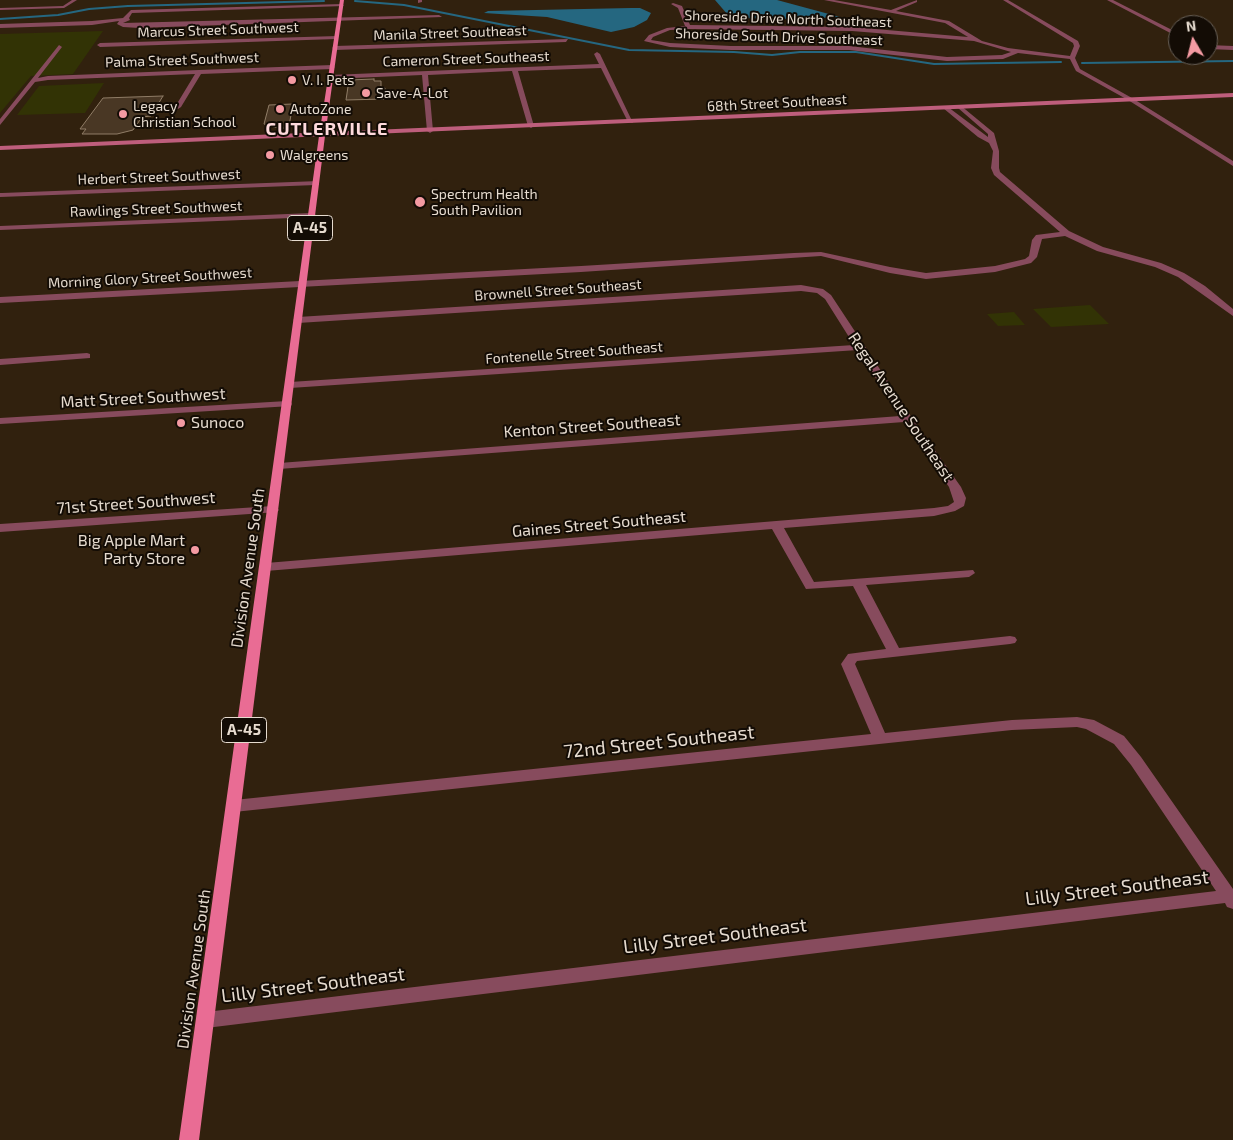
<!DOCTYPE html>
<style>
body{margin:0}
#map{position:relative;width:1233px;height:1140px;overflow:hidden;background:#31210e;font-family:"Exo 2",sans-serif}
canvas{display:block}
.north{position:absolute;left:1168px;top:15px;width:50px;height:50px;box-sizing:border-box;background:#130c05;border:1px solid #675f56;border-radius:50%;rotate:352deg;font-size:14px;font-weight:700;line-height:20px;text-align:center;color:#e6dbcf}
.north::after{content:'';display:block;margin:auto;width:18px;height:22px;background:#f49aa2;clip-path:polygon(50% 0,100% 100%,50% 72%,0 100%)}
</style>
<div id="map">
<canvas width="1233" height="1140"></canvas>
<div class="north">N</div>
</div>
<script>
const ctx = document.querySelector('canvas').getContext('2d');
ctx.lineJoin = 'round';
function fill(path, color) { ctx.fillStyle = color; ctx.fill(path, 'evenodd'); }
const toPath = rows => new Path2D(rows.map(r => 'M' + r).join(''));
function strokePath(path, color, width, dash) { ctx.strokeStyle = color; ctx.lineWidth = width; ctx.lineCap = dash ? 'butt' : 'round'; ctx.setLineDash(dash || []); ctx.stroke(path); }
function write(font, color, halo, rows, align = 'center') {
  ctx.font = font + ' "Exo 2",sans-serif'; ctx.lineWidth = 4; ctx.setLineDash([]); ctx.textBaseline = 'middle'; ctx.strokeStyle = halo; ctx.fillStyle = color; for (const [text, x, y, turn = 0] of rows) {
    ctx.save(); ctx.translate(x, y); ctx.rotate((+turn || 0) * Math.PI / 180); ctx.textAlign = isNaN(turn) ? turn : align; if (halo) ctx.strokeText(text, 0, 0); ctx.fillText(text, 0, 0); ctx.restore();
  }
}
const green = toPath([
 [103,31,73,74,31,76,0,113,0,34],
 [104,83,85,113,17,115,39,86],
 [1090,305,1109,324,1051,327,1033,309],
 [1014,312,1025,325,998,326,987,314]
]);
const water = toPath([
 [715,0,777,0,840,17,796,19,734,18,728,15],
 [631,8,640,8,651,13,647,20,634,27,611,32,547,17,484,13,488,11]
]);
const stream = toPath([
 [355,1,404,5,629,50,734,52,772,55,800,52,856,52,934,64,1061,62],
 [0,19,58,15,89,9,128,6,324,1],
 [1082,63,1233,61]
]);
const building = toPath([
 [374,79,374,81,381,81,381,88,385,88,384,99,346,100,349,80,374,79],
 [163,96,151,116,142,117,133,130,117,134,82,134,86,129,80,129,103,98,163,96],
 [293,104,289,126,281,129,264,124,269,105,293,104]
]);
const minor = toPath([
 [72,0,77,0,64,8,0,10,0,8,63,6,72,0],
 [418,0,422,0,422,2,418,3,418,0],
 [824,0,834,0,891,10,917,0,917,2,896,11,949,21,982,41,1008,48,1070,56,1074,46,1073,43,1003,0,1008,0,1078,41,1080,46,1075,58,1080,69,1132,98,1233,161,1233,166,1128,100,1076,71,1070,59,1018,53,1003,59,947,61,849,50,731,50,670,47,644,41,649,35,667,28,685,26,678,8,671,4,673,3,682,6,690,25,852,27,968,37,945,23,824,0],
 [688,29,852,31,974,41,1011,52,1002,55,947,57,849,46,731,46,670,43,651,40,653,37,670,30,688,29],
 [1107,0,1113,0,1178,33,1178,37,1107,0],
 [342,4,344,6,132,13,129,18,130,20,123,23,439,15,442,17,139,28,123,27,117,24,119,21,92,25,0,28,0,24,92,21,123,18,131,10,342,4],
 [338,36,336,39,100,47,97,45,100,43,338,36],
 [568,39,566,42,335,50,332,48,335,46,568,39],
 [59,45,62,47,38,78,48,76,199,70,332,65,335,67,332,69,201,74,181,107,178,109,175,107,195,74,48,80,35,82,0,125,0,119,59,45],
 [1208,45,1233,46,1233,50,1208,49,1208,45],
 [597,52,600,54,633,123,628,122,601,68,518,71,534,126,531,128,528,126,512,71,428,75,433,131,430,133,427,131,422,75,330,79,327,77,330,75,599,64,594,54,597,52],
 [960,105,994,133,999,151,999,168,1000,172,1069,231,1103,247,1161,263,1184,273,1205,286,1233,309,1233,316,1178,277,1155,267,1097,251,1065,236,1042,239,1037,257,1031,263,995,272,926,279,890,273,821,256,581,272,0,303,0,297,581,266,794,253,821,252,890,267,926,273,995,266,1025,259,1029,256,1032,240,1036,235,1060,232,994,175,991,168,993,151,989,143,978,137,943,108,948,107,988,137,988,134,958,108,957,107,960,105],
 [319,181,319,185,316,185,0,197,0,193,2,193,319,181],
 [312,213,316,215,315,217,0,230,0,226,312,213],
 [801,285,823,289,831,295,912,418,961,487,966,498,964,506,955,511,934,516,784,528,814,582,973,570,975,573,969,577,866,585,899,648,1010,636,1015,637,1017,640,1015,643,1010,644,857,661,855,664,885,733,1012,720,1077,717,1094,720,1124,736,1141,757,1233,889,1233,909,1227,907,1225,903,206,1028,199,1026,197,1020,199,1014,206,1012,1216,891,1131,765,1114,744,1086,729,1077,727,1012,730,234,812,228,810,226,806,228,802,234,800,871,734,841,664,848,654,886,649,853,586,806,589,772,529,266,571,260,567,266,563,934,508,948,506,954,502,949,487,904,422,279,469,273,466,279,463,900,416,858,350,290,388,285,385,290,382,854,345,825,299,817,293,801,291,298,323,293,320,298,317,801,285],
 [87,353,90,354,90,358,0,365,0,359,87,353],
 [287,401,291,402,292,404,291,406,0,424,0,418,287,401],
 [273,506,277,508,279,510,277,512,0,532,0,524,273,506]
]);
const secondary = toPath([
 [1233,93,1233,97,0,150,0,146,1233,93]
]);
const primary = toPath([
 [340,0,344,0,325,136,199,1140,179,1140,319,136,340,0]
]);
const markers = [
 [292,80,5,"#f49aa2"],
 [366,93,5,"#f49aa2"],
 [280,109,5,"#f49aa2"],
 [123,114,5,"#f49aa2"],
 [270,155,5,"#f49aa2"],
 [420,202,6,"#f49aa2"],
 [181,423,5,"#f49aa2"],
 [195,550,5,"#f49aa2"]
];
const farStreetnames = [
 ["Shoreside Drive North Southeast",788,19,2],
 ["Marcus Street Southwest",218,30,-2],
 ["Manila Street Southeast",450,33,-2],
 ["Shoreside South Drive Southeast",779,37,2],
 ["Cameron Street Southeast",466,59,-2],
 ["Palma Street Southwest",182,60,-2],
 ["68th Street Southeast",777,103,-3],
 ["Herbert Street Southwest",159,177,-2],
 ["Rawlings Street Southwest",156,209,-2],
 ["Morning Glory Street Southwest",150,278,-3],
 ["Brownell Street Southeast",558,290,-4],
 ["Fontenelle Street Southeast",574,353,-4]
];
const farPoinames = [
 ["V. I. Pets",302,80],
 ["Save-A-Lot",376,93],
 ["Legacy",133,106],
 ["Christian School",133,122],
 ["AutoZone",290,109],
 ["Walgreens",280,155],
 ["Spectrum Health",431,194],
 ["South Pavilion",431,210]
];
const shields = [
 [310,228,45],
 [244,730,45]
];
const shieldNames = [
 ["A-45",310,228],
 ["A-45",244,730]
];
const streetNames = [
 ["Matt Street Southwest",143,398,-3],
 ["Regal Avenue Southeast",901,407,56],
 ["Kenton Street Southeast",592,426,-4],
 ["71st Street Southwest",136,503,-4],
 ["Gaines Street Southeast",599,524,-5],
 ["Division Avenue South",248,568,-82],
 ["Division Avenue South",194,969,-82]
];
const poiNames = [
 ["Sunoco",191,423],
 ["Big Apple Mart",185,541,"right"],
 ["Party Store",185,559,"right"]
];
const farDistrictnames = [
 ["CUTLERVILLE",327,129]
];
const nearStreetnames = [
 ["72nd Street Southeast",659,742,-6],
 ["Lilly Street Southeast",1117,888,-7],
 ["Lilly Street Southeast",715,936,-7],
 ["Lilly Street Southeast",313,985,-7]
];
fill(green, '#323305');
fill(water, '#256780');
strokePath(stream, '#256780', 2);
fill(building, '#493724');
strokePath(building, '#907d67', 1);
fill(minor, '#874b5d');
fill(secondary, '#be5e7c');
fill(primary, '#e96c94');
for (const [x, y, r, color] of markers) { const dot = new Path2D(); dot.arc(x, y, r, 0, 2 * Math.PI); ctx.fillStyle = color; ctx.fill(dot); strokePath(dot, '#130c05', 2); }
write('14px', '#e6dbcf', '#130c05', farStreetnames);
write('14px', '#e6dbcf', '#130c05', farPoinames, 'left');
for (const [x, y, w] of shields) { const box = new Path2D(); box.roundRect(x - w / 2, y - 12.5, w, 25, 4); ctx.fillStyle = '#130c05'; ctx.fill(box); strokePath(box, '#e6dbcf', 1); }
write('bold 15px', '#e6dbcf', null, shieldNames);
write('16px', '#e6dbcf', '#130c05', streetNames);
write('16px', '#e6dbcf', '#130c05', poiNames, 'left');
ctx.letterSpacing = '1px';
write('bold 18px', '#fedadc', '#130c05', farDistrictnames);
ctx.letterSpacing = '0px';
write('19px', '#e6dbcf', '#130c05', nearStreetnames);
</script>
